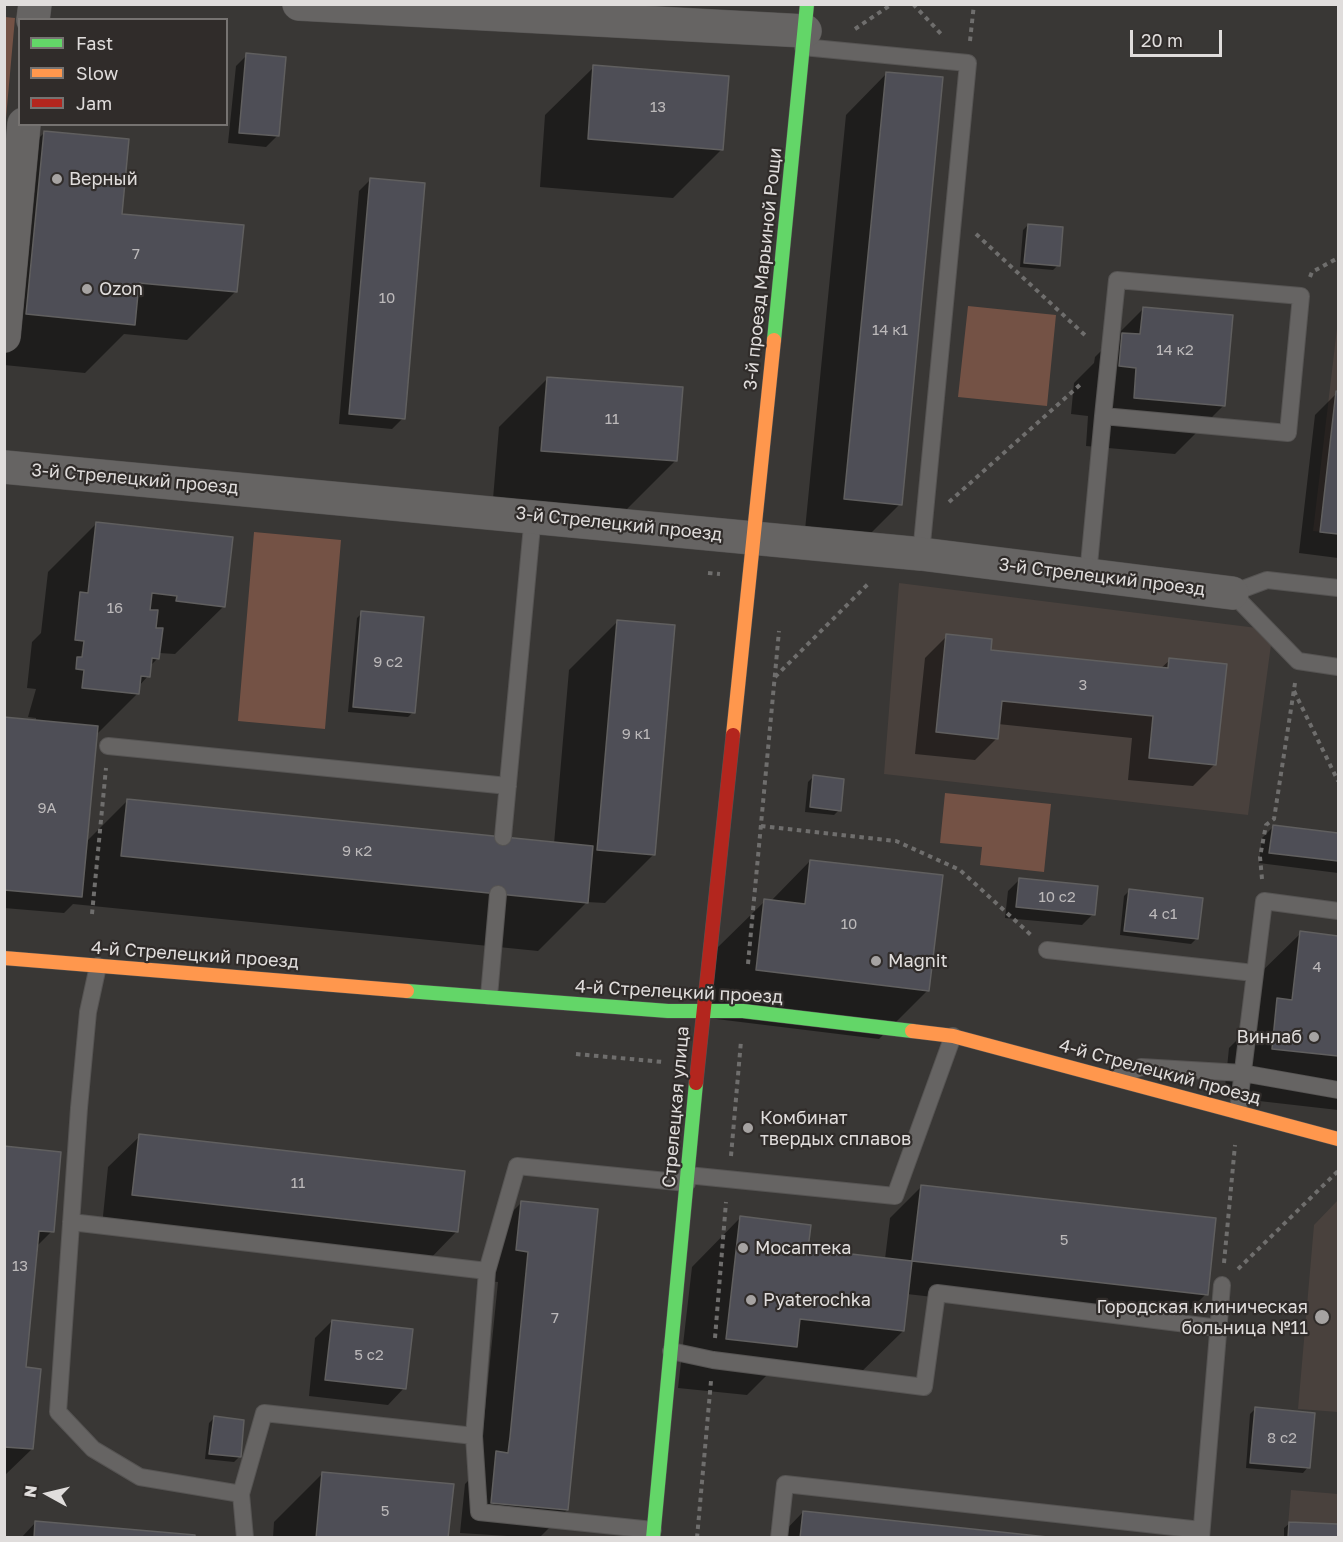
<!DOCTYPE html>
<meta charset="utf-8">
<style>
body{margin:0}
#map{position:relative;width:1343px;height:1542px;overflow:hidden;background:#393735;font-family:"Golos Text",sans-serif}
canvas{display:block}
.frame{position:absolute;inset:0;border:6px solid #e0dddc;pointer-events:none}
.legend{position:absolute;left:18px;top:18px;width:210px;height:108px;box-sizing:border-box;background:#302c2a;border:2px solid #767371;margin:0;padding:8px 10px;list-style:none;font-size:18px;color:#e0dddc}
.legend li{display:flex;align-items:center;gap:12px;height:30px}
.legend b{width:30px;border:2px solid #767371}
.north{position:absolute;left:18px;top:1464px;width:60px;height:60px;-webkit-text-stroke:4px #302c2a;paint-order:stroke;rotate:278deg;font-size:16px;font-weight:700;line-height:24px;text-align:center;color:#e0dddc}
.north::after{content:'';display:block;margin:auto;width:21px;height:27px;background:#e0dddc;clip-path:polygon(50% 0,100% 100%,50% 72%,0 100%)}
.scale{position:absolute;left:1130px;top:30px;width:92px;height:27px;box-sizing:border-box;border:3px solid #e0dddc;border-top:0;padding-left:8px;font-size:18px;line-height:21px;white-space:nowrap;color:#e0dddc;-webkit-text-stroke:4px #302c2a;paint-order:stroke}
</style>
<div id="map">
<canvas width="1343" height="1542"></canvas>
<div class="frame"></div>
<ul class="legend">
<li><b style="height:8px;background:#63d668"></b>Fast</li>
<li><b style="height:8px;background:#ff974d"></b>Slow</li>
<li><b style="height:8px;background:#b3261e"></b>Jam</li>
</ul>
<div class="north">N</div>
<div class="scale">20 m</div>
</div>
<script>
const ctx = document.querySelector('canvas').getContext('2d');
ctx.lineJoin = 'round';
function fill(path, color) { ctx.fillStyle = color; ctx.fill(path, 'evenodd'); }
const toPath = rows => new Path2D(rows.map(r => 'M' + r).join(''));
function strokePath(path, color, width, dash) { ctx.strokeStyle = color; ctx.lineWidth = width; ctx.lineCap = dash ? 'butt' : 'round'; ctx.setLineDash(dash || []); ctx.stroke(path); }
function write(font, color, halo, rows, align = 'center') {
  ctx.font = font + ' "Golos Text",sans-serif'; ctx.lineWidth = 4.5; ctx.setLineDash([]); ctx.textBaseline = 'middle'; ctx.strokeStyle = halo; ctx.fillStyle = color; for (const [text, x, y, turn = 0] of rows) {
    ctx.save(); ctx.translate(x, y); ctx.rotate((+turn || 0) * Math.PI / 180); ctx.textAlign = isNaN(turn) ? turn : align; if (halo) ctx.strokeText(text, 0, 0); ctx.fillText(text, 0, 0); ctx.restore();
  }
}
const built = toPath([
 [1338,320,1338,534,1313,531],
 [899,583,1273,630,1248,815,884,774],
 [1338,1200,1338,1412,1298,1409,1314,1225],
 [1291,1490,1338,1494,1338,1537,1287,1538]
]);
const green = toPath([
 [5,17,15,18,5,129,4,17],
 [968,306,1056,315,1047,406,958,397],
 [254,532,341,540,325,729,238,721],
 [945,793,1051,804,1044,872,980,865,982,847,940,843]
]);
const shadow = toPath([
 [247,55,277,136,266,147,228,143,236,66],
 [594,67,722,149,673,198,540,187,545,115],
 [887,73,900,504,859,545,804,540,846,115],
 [44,133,121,215,236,291,187,340,124,334,85,373,4,365,4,173],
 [370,180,403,418,392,429,339,424,359,191],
 [1028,225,1058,265,1053,270,1020,267,1023,230],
 [1143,309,1224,405,1175,454,1086,446,1088,416,1071,414,1074,383,1094,363,1095,357],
 [548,378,676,460,627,509,493,499,499,427],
 [1337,393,1338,393,1338,558,1299,553,1315,415],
 [96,524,224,606,175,654,159,653,158,658,149,667,148,676,138,687,137,694,96,735,85,843,127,801,554,844,569,670,618,621,653,855,605,903,587,902,538,951,73,904,64,913,4,908,4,719,36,722,36,718,28,717,36,689,27,688,32,642,41,633,48,572],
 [362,613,413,712,408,717,348,712,357,618],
 [947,636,989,652,1160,669,1170,660,1215,764,1193,786,1128,780,1132,738,998,724,997,738,975,760,915,754,925,658],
 [813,777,839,810,834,815,805,812,808,782],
 [1273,827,1338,835,1338,873,1259,863,1262,838],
 [810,861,928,990,879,1039,708,1018,716,949,765,901,771,901],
 [1019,880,1093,914,1082,925,1005,918,1008,891],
 [1129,891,1196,939,1191,944,1120,935,1124,896],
 [1301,933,1338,937,1338,1110,1224,1097,1229,1048,1246,1031,1252,981],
 [140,1136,457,1231,426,1263,102,1226,108,1167],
 [4,1147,52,1231,36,1247,25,1369,32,1449,4,1476],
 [921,1187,1206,1294,1175,1325,907,1294,903,1331,854,1379,772,1370,747,1395,678,1388,692,1267,740,1218,806,1251,885,1259,890,1218],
 [521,1203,567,1510,539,1538,460,1533,465,1484,479,1470,498,1282,485,1281,490,1234],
 [332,1321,404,1388,388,1405,309,1396,315,1338],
 [1255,1409,1308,1467,1303,1473,1246,1468,1250,1414],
 [214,1418,239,1457,234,1462,205,1459,209,1423],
 [323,1473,447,1538,273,1538,274,1522],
 [803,1512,1042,1538,778,1538],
 [35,1523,193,1538,21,1538],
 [1290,1523,1338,1525,1338,1538,1284,1538,1284,1528]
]);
const building = toPath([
 [246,53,286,57,279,136,239,133,246,53],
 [593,65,729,76,723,150,588,139,593,65],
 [886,72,943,77,902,505,844,499,886,72],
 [44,131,129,139,122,214,244,225,237,292,139,283,135,325,26,314,44,131],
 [370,178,425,183,405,419,349,414,370,178],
 [1028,224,1063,227,1060,266,1024,263,1028,224],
 [1143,307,1233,315,1225,406,1134,398,1136,368,1119,366,1122,333,1140,334,1143,307],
 [547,377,683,387,677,461,541,451,547,377],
 [1336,391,1338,392,1338,534,1320,532,1336,391],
 [96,522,233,537,225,607,176,601,177,596,152,593,150,610,158,610,156,628,163,628,159,659,152,658,150,677,141,676,139,694,82,688,84,670,76,669,77,657,82,657,84,641,75,640,80,592,88,593,96,522],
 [361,611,424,617,415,713,353,707,361,611],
 [617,620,675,625,655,855,597,850,617,620],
 [946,634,992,639,991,650,1168,668,1169,658,1227,664,1216,765,1149,758,1153,716,1002,701,998,739,936,732,946,634],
 [4,717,98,726,82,897,4,890,4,717],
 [813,775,844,779,841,811,810,807,813,775],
 [127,799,593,846,588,903,121,856,127,799],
 [1273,825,1338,833,1338,861,1269,853,1273,825],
 [810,860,943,875,929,991,756,970,764,899,805,904,810,860],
 [1019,878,1098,886,1095,915,1016,907,1019,878],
 [1129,889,1203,898,1198,939,1124,931,1129,889],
 [1300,931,1338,936,1338,1056,1272,1049,1277,998,1292,1000,1300,931],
 [139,1134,465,1171,458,1232,132,1195,139,1134],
 [4,1146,61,1152,54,1232,39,1231,26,1367,41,1369,33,1449,4,1447,4,1146],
 [921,1185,1216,1218,1208,1295,912,1261,921,1185],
 [521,1201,598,1209,568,1510,491,1503,496,1451,508,1453,510,1437,528,1252,516,1250,521,1201],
 [740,1216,811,1225,808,1249,912,1261,904,1331,800,1319,797,1347,726,1339,740,1216],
 [332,1320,413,1329,406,1389,325,1380,332,1320],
 [1255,1407,1315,1413,1310,1468,1250,1463,1255,1407],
 [214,1416,244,1420,241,1457,209,1454,214,1416],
 [322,1472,454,1484,448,1538,316,1538,322,1472],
 [803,1511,1057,1538,800,1538,803,1511],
 [35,1521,195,1535,195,1538,34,1538,35,1521],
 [1289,1522,1338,1524,1338,1538,1288,1538,1289,1522]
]);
const path = toPath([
 [913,4,943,36],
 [855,29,892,4],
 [970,41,974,4],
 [976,234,1087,337],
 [1310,277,1312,272,1338,258],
 [949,502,1082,383],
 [708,573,720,574],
 [775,677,870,582],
 [1294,691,1338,781],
 [761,826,896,841,960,870,1031,935],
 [1262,879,1260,857,1266,825,1274,819,1295,683],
 [92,914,106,768],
 [748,964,779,631],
 [576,1054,663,1062],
 [731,1156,741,1041],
 [1224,1263,1235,1145],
 [1238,1269,1338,1171],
 [715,1338,726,1202],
 [697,1538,711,1381]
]);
const lane = toPath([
 [803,47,968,63,921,554],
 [1088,575,1103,416,1117,280,1301,296,1288,433,1103,416],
 [1338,588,1267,580,1232,593,1298,661,1338,667],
 [108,746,508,786],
 [503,837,533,515],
 [1047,950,1254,973],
 [98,966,88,1012,79,1108,58,1412,93,1449,140,1477,241,1494,264,1413,474,1436,479,1512,653,1530],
 [489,996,498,894],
 [1117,1077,1141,1067,1242,1073,1338,1090],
 [1238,1111,1264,901,1338,911],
 [687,1175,895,1196,953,1036],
 [71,1222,487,1271],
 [671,1351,713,1360,924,1387,937,1293,1219,1328],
 [474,1436,487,1271,517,1166,687,1183],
 [241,1494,245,1538],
 [779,1538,785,1484,1201,1530],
 [1201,1538,1222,1285]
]);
const street = toPath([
 [299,4,805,31],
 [33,20,35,4],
 [4,336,24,124],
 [4,467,921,554,1232,593]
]);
const fast = toPath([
 [774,340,807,4],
 [407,991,668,1011,743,1011,912,1031],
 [653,1538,696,1083]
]);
const slow = toPath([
 [733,735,774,340],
 [4,958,407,991],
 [912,1031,953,1036,1338,1139]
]);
const jam = toPath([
 [696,1083,733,735]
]);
const markers = [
 [57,179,6,"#a6a3a2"],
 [87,289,6,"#a6a3a2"],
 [876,961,6,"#a6a3a2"],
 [1314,1037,6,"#a6a3a2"],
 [748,1128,6,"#a6a3a2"],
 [743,1248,6,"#a6a3a2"],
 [751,1300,6,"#a6a3a2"],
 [1322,1317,8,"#a6a3a2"]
];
const numberNames = [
 ["13",658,107],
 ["7",136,254],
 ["10",387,298],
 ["14 к1",890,330],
 ["14 к2",1175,350],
 ["11",612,419],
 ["16",115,608],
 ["9 с2",388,662],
 ["3",1083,685],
 ["9 к1",636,734],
 ["9А",47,808],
 ["9 к2",357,851],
 ["10 с2",1057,897],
 ["4 с1",1163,914],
 ["10",849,924],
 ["4",1317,967],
 ["11",298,1183],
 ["5",1064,1240],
 ["13",20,1266],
 ["7",555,1318],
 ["5 с2",369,1355],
 ["8 с2",1282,1438],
 ["5",385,1511]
];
const poiNames = [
 ["Верный",69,179],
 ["Ozon",99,289],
 ["Magnit",888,961],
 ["Винлаб",1302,1037,"right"],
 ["Комбинат",760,1118],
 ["твердых сплавов",760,1139],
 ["Мосаптека",755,1248],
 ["Pyaterochka",763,1300],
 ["Городская клиническая",1308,1307,"right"],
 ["больница №11",1308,1328,"right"]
];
const streetNames = [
 ["3-й проезд Марьиной Рощи",763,269,-84],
 ["3-й Стрелецкий проезд",135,479,5],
 ["3-й Стрелецкий проезд",619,524,6],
 ["3-й Стрелецкий проезд",1102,577,7],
 ["4-й Стрелецкий проезд",195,955,4],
 ["4-й Стрелецкий проезд",679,992,3],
 ["4-й Стрелецкий проезд",1160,1072,15],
 ["Стрелецкая улица",676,1107,-85]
];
fill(built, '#49413d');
fill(green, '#745245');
fill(shadow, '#0007');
fill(building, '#4e4e56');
strokePath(building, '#605f5f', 1.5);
strokePath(lane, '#565453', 18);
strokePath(street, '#565453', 34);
strokePath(fast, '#565453', 15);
strokePath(slow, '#565453', 15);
strokePath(jam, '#565453', 15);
strokePath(path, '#6f6e6d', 4, [4.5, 4.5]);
strokePath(lane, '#666463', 16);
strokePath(street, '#666463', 33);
strokePath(fast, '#63d668', 14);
strokePath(slow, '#ff974d', 14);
strokePath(jam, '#b3261e', 14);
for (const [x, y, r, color] of markers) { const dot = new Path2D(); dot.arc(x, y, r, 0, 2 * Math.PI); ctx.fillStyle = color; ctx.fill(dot); strokePath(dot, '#302c2a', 2); }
write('15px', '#bcb9ba', null, numberNames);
write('18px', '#e0dddc', '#302c2a', poiNames, 'left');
write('18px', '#e0dddc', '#302c2a', streetNames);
</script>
